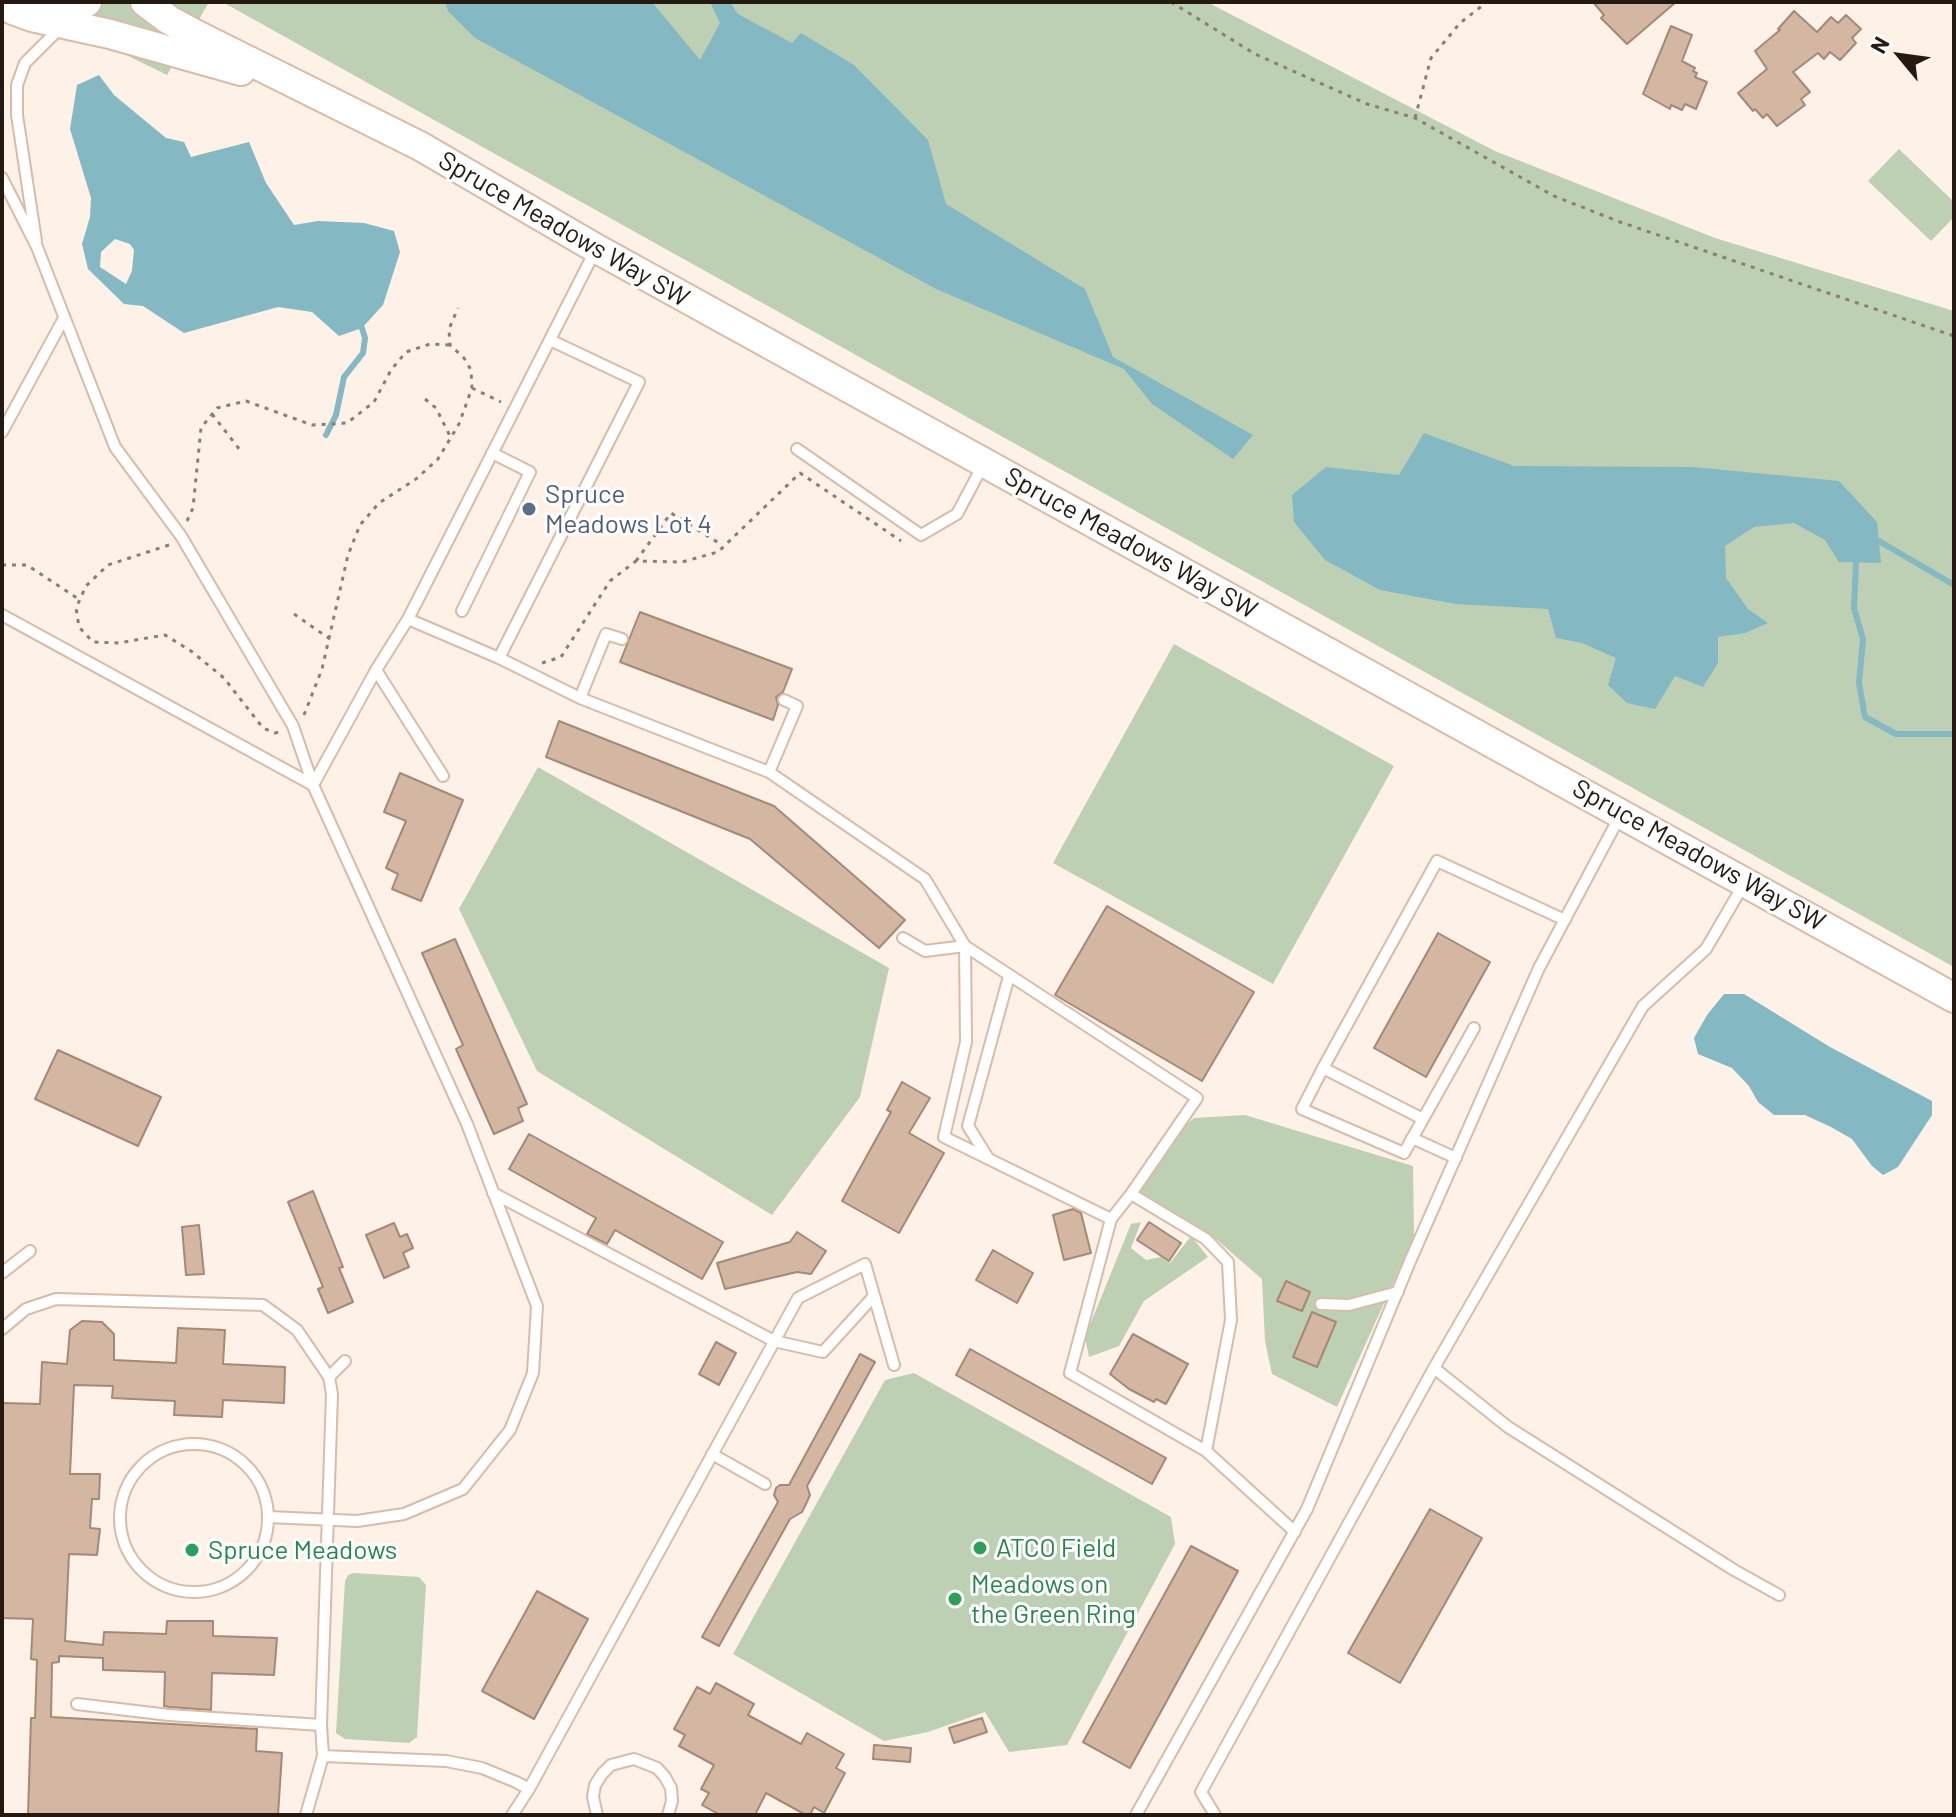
<!DOCTYPE html>
<style>
body{margin:0}
#map{position:relative;width:1956px;height:1817px;overflow:hidden;background:#fdf1e8;font-family:Barlow,sans-serif}
canvas{display:block}
.frame{position:absolute;inset:0;border:4px solid #241a12;pointer-events:none}
.north{position:absolute;left:1860px;top:16px;width:80px;height:80px;-webkit-text-stroke:6px #fff;paint-order:stroke;rotate:299deg;font-size:22px;font-weight:700;line-height:32px;text-align:center;color:#241a12}
.north::after{content:'';display:block;margin:auto;width:28px;height:36px;background:#241a12;clip-path:polygon(50% 0,100% 100%,50% 72%,0 100%)}
</style>
<div id="map">
<canvas width="1956" height="1817"></canvas>
<div class="frame"></div>
<div class="north">N</div>
</div>
<script>
const ctx = document.querySelector('canvas').getContext('2d');
ctx.lineJoin = 'round';
function fill(path, color) { ctx.fillStyle = color; ctx.fill(path, 'evenodd'); }
const toPath = rows => new Path2D(rows.map(r => 'M' + r).join(''));
function strokePath(path, color, width, dash) { ctx.strokeStyle = color; ctx.lineWidth = width; ctx.lineCap = dash ? 'butt' : 'round'; ctx.setLineDash(dash || []); ctx.stroke(path); }
function write(font, color, halo, rows, align = 'center') {
  ctx.font = font + ' Barlow,sans-serif'; ctx.lineWidth = 6; ctx.setLineDash([]); ctx.textBaseline = 'middle'; ctx.strokeStyle = halo; ctx.fillStyle = color; for (const [text, x, y, turn = 0] of rows) {
    ctx.save(); ctx.translate(x, y); ctx.rotate((+turn || 0) * Math.PI / 180); ctx.textAlign = isNaN(turn) ? turn : align; if (halo) ctx.strokeText(text, 0, 0); ctx.fillText(text, 0, 0); ctx.restore();
  }
}
const green = toPath([
 [18,2,209,2,167,75],
 [227,2,1207,2,1495,151,1715,238,1954,311,1954,967,226,4],
 [1899,149,1954,202,1954,217,1931,241,1868,181],
 [1174,644,1394,766,1273,984,1053,863],
 [538,767,889,968,860,1097,772,1215,537,1071,459,909],
 [1245,1115,1413,1166,1414,1237,1337,1407,1272,1374,1265,1341,1262,1279,1210,1234,1139,1191,1157,1151,1194,1118],
 [1141,1222,1131,1248,1146,1260,1161,1257,1170,1263,1191,1236,1208,1257,1144,1301,1119,1346,1089,1357,1085,1337,1131,1224],
 [914,1373,1171,1517,1175,1544,1067,1745,1009,1752,985,1712,928,1732,884,1741,733,1654,885,1380],
 [354,1573,419,1577,426,1585,417,1737,409,1743,345,1739,336,1733,345,1581,348,1575]
]);
const water = toPath([
 [445,2,652,2,700,60,720,23,710,2,730,2,738,14,792,43,801,33,854,65,928,140,946,204,1085,289,1113,357,1253,435,1233,459,1152,404,1124,369,936,289,475,38,448,11],
 [99,75,114,95,166,138,184,142,191,157,249,142,266,183,294,225,318,221,364,223,394,231,400,252,383,305,362,328,339,336,312,312,278,307,184,333,143,306,124,304,88,269,82,244,90,217,91,198,70,129,77,85],
 [115,239,130,244,134,250,132,271,126,284,100,267,101,252],
 [1424,433,1514,466,1693,467,1839,481,1877,522,1881,563,1839,562,1825,540,1794,523,1754,527,1725,546,1726,578,1748,609,1768,623,1745,633,1718,637,1718,663,1703,687,1675,676,1655,709,1627,703,1608,685,1616,658,1582,643,1556,638,1548,609,1456,604,1380,590,1325,560,1294,522,1292,495,1326,467,1399,475],
 [1724,994,1744,994,1830,1047,1932,1101,1932,1115,1898,1167,1883,1175,1872,1166,1852,1139,1831,1127,1805,1115,1774,1115,1758,1102,1749,1086,1732,1068,1698,1054,1694,1038,1707,1015]
]);
const stream = toPath([
 [326,435,336,415,344,377,363,353,365,338,362,328],
 [1879,541,1954,585],
 [1856,564,1854,608,1863,639,1859,683,1865,717,1896,734,1954,734]
]);
const building = toPath([
 [1593,2,1676,2,1627,44,1601,18,1604,15,1593,2],
 [1794,11,1817,32,1831,17,1838,23,1846,15,1861,29,1852,38,1856,43,1840,60,1830,52,1824,59,1818,53,1793,72,1810,92,1801,99,1805,105,1777,126,1767,114,1763,118,1755,109,1753,111,1738,93,1767,69,1755,51,1780,30,1778,29,1794,11],
 [1671,26,1692,35,1682,61,1695,68,1693,71,1697,73,1695,77,1707,82,1696,109,1685,104,1682,110,1671,105,1670,109,1643,94,1671,26],
 [640,612,792,669,783,692,776,697,778,705,773,720,620,662,640,612],
 [559,721,774,806,905,920,879,948,750,839,546,757,559,721],
 [400,773,463,800,421,901,392,889,398,874,386,868,406,821,384,812,400,773],
 [1107,906,1254,992,1202,1081,1055,995,1107,906],
 [1438,933,1490,962,1426,1077,1374,1048,1438,933],
 [455,939,527,1104,518,1108,523,1121,494,1134,456,1049,463,1045,422,953,455,939],
 [58,1050,161,1097,138,1146,35,1099,58,1050],
 [902,1082,930,1098,909,1133,944,1153,899,1233,842,1201,891,1112,887,1110,902,1082],
 [529,1134,723,1242,702,1279,615,1230,607,1244,587,1234,596,1218,509,1169,529,1134],
 [313,1191,343,1267,339,1268,353,1302,328,1313,318,1289,323,1287,288,1202,313,1191],
 [1073,1209,1081,1213,1091,1253,1064,1260,1053,1215,1073,1209],
 [1149,1222,1181,1243,1169,1261,1137,1240,1149,1222],
 [394,1223,400,1237,407,1234,413,1248,403,1253,409,1267,384,1278,366,1235,394,1223],
 [199,1225,204,1274,186,1275,182,1227,199,1225],
 [797,1232,826,1251,811,1274,797,1272,725,1289,717,1263,790,1242,797,1232],
 [993,1250,1033,1273,1017,1303,976,1280,993,1250],
 [1286,1281,1310,1292,1302,1311,1277,1301,1286,1281],
 [1312,1312,1336,1322,1317,1367,1293,1357,1312,1312],
 [82,1321,102,1322,114,1334,114,1360,176,1363,178,1328,225,1330,223,1364,285,1367,284,1403,223,1400,222,1417,174,1415,175,1401,112,1398,113,1386,74,1385,70,1474,100,1474,99,1499,92,1499,90,1528,100,1529,97,1555,69,1554,65,1641,103,1645,104,1632,166,1634,167,1621,213,1621,213,1636,277,1638,274,1675,212,1673,211,1710,170,1707,164,1706,165,1672,103,1670,103,1658,59,1656,59,1662,52,1663,51,1717,257,1729,256,1751,282,1753,278,1815,28,1815,31,1718,35,1718,37,1660,31,1659,33,1619,2,1618,2,1403,40,1404,42,1362,67,1364,70,1330,82,1321],
 [1133,1334,1188,1364,1166,1404,1156,1399,1154,1402,1129,1389,1110,1374,1133,1334],
 [716,1342,736,1353,719,1385,699,1374,716,1342],
 [970,1349,1166,1458,1152,1484,956,1375,970,1349],
 [860,1354,875,1362,807,1486,810,1495,806,1504,802,1512,790,1519,719,1646,702,1637,778,1502,774,1495,776,1488,780,1485,789,1485,860,1354],
 [1430,1509,1482,1538,1400,1683,1348,1653,1430,1509],
 [1191,1546,1238,1571,1130,1768,1083,1742,1191,1546],
 [537,1591,588,1619,534,1719,482,1691,537,1591],
 [716,1683,754,1704,748,1715,801,1744,807,1733,844,1754,836,1768,845,1773,824,1813,814,1807,810,1815,806,1815,766,1793,755,1815,720,1815,702,1805,709,1793,701,1789,714,1765,679,1746,685,1735,674,1729,697,1687,710,1694,716,1683],
 [982,1718,987,1732,954,1743,949,1728,982,1718],
 [874,1745,911,1748,910,1762,873,1759,874,1745]
]);
const path = toPath([
 [1171,2,1255,54,1367,104,1415,118,1554,196,1620,222,1954,336],
 [1415,118,1431,58,1460,23,1487,2],
 [472,388,501,402],
 [425,399,436,408,451,438],
 [212,414,240,450],
 [187,521,193,508,201,428,217,408,246,401,312,425,347,423,374,402,391,370,406,352,430,344,450,345],
 [169,545,108,565,86,586,76,608,79,627,93,642,118,643,165,635,191,651,224,678,263,728,275,733,282,731],
 [636,561,671,513,722,545],
 [2,565,27,565,80,600],
 [294,614,330,639],
 [542,663,561,657,610,581,636,561,682,562,718,552,800,473,901,541],
 [304,715,322,669,348,555,360,525,379,503,416,479,438,459,459,424,472,388,471,370,464,358,450,345,449,329,458,308]
]);
const lane = toPath([
 [2,178,37,247,115,447,181,536,293,726,313,785,467,1124,537,1306,533,1373,510,1430,463,1489,404,1514,357,1521,269,1517],
 [36,241,17,115,17,85,25,63,61,27],
 [2,432,63,320],
 [797,449,921,535,957,514,983,465],
 [462,611,530,472,492,453],
 [2,615,313,785],
 [408,619,499,658,580,698,769,772,925,879,965,946,966,1042,944,1137,1111,1219],
 [499,658,639,382,550,340],
 [376,670,443,776],
 [580,698,606,634,622,639],
 [769,772,797,706,784,700],
 [313,785,376,670,408,619,596,249],
 [903,938,925,951,965,946,1197,1098,1131,1194],
 [1323,1068,1302,1109,1404,1153,1474,1028],
 [1423,1119,1323,1068,1437,861,1565,920],
 [1412,1138,1456,1158],
 [988,1158,968,1126,1009,976],
 [493,1193,774,1341,823,1352,874,1296],
 [2,1273,30,1251],
 [1321,1304,1349,1305,1398,1292],
 [2,1329,26,1309,56,1299,263,1305,297,1330,329,1377,332,1394,321,1725,323,1756,306,1815],
 [1434,1368,1508,1427,1734,1570,1779,1595],
 [329,1377,345,1361],
 '120 1518a74 74 0 1 1 148 0a74 74 0 1 1-148 0Z',
 [1206,1451,1231,1320,1228,1262,1206,1239,1131,1194,1111,1219,1070,1373,1206,1451,1295,1532],
 [712,1454,765,1484],
 [77,1704,169,1715,321,1725],
 [323,1756,446,1761,482,1768,516,1782,529,1789],
 [512,1815,529,1789,798,1298,865,1264,894,1365],
 [597,1815,593,1797,595,1785,602,1774,611,1765,634,1759,657,1768,665,1777,671,1788,672,1801,668,1815],
 [1136,1815,1307,1509,1411,1259,1539,968,1621,814],
 [1215,1815,1201,1792,1434,1368,1643,1006,1706,949,1745,882]
]);
const secondary = toPath([
 [4,2,13,10,32,17,52,18,71,13,87,2],
 [145,2,169,20,199,36,420,146,597,249,1954,998],
 [32,17,110,34,241,71]
]);
const markers = [
 [529,509,8,"#5c6f8a"],
 [980,1548,8,"#2e9e5b"],
 [192,1550,8,"#2e9e5b"],
 [955,1599,8,"#2e9e5b"]
];
const streetNames = [
 ["Spruce Meadows Way SW",564,229,30],
 ["Spruce Meadows Way SW",1131,543,29],
 ["Spruce Meadows Way SW",1699,855,29]
];
const serviceNames = [
 ["Spruce",545,494],
 ["Meadows Lot 4",545,524]
];
const leisureNames = [
 ["ATCO Field",996,1548],
 ["Spruce Meadows",208,1550],
 ["Meadows on",971,1584],
 ["the Green Ring",971,1614]
];
fill(green, '#bed0b3');
fill(water, '#84b8c2');
strokePath(stream, '#84b8c2', 6);
fill(building, '#d3b7a2');
strokePath(building, '#a48976', 2);
strokePath(lane, '#d8bca7', 14);
strokePath(secondary, '#d8bca7', 32);
strokePath(path, '#8a7f76', 3, [4, 6]);
strokePath(lane, '#fff', 10);
strokePath(secondary, '#fff', 28);
for (const [x, y, r, color] of markers) { const dot = new Path2D(); dot.arc(x, y, r, 0, 2 * Math.PI); ctx.fillStyle = color; ctx.fill(dot); strokePath(dot, '#fff', 3); }
write('26px', '#241a12', '#fff', streetNames);
write('26px', '#4e5e75', '#fff', serviceNames, 'left');
write('26px', '#27864d', '#fff', leisureNames, 'left');
</script>
